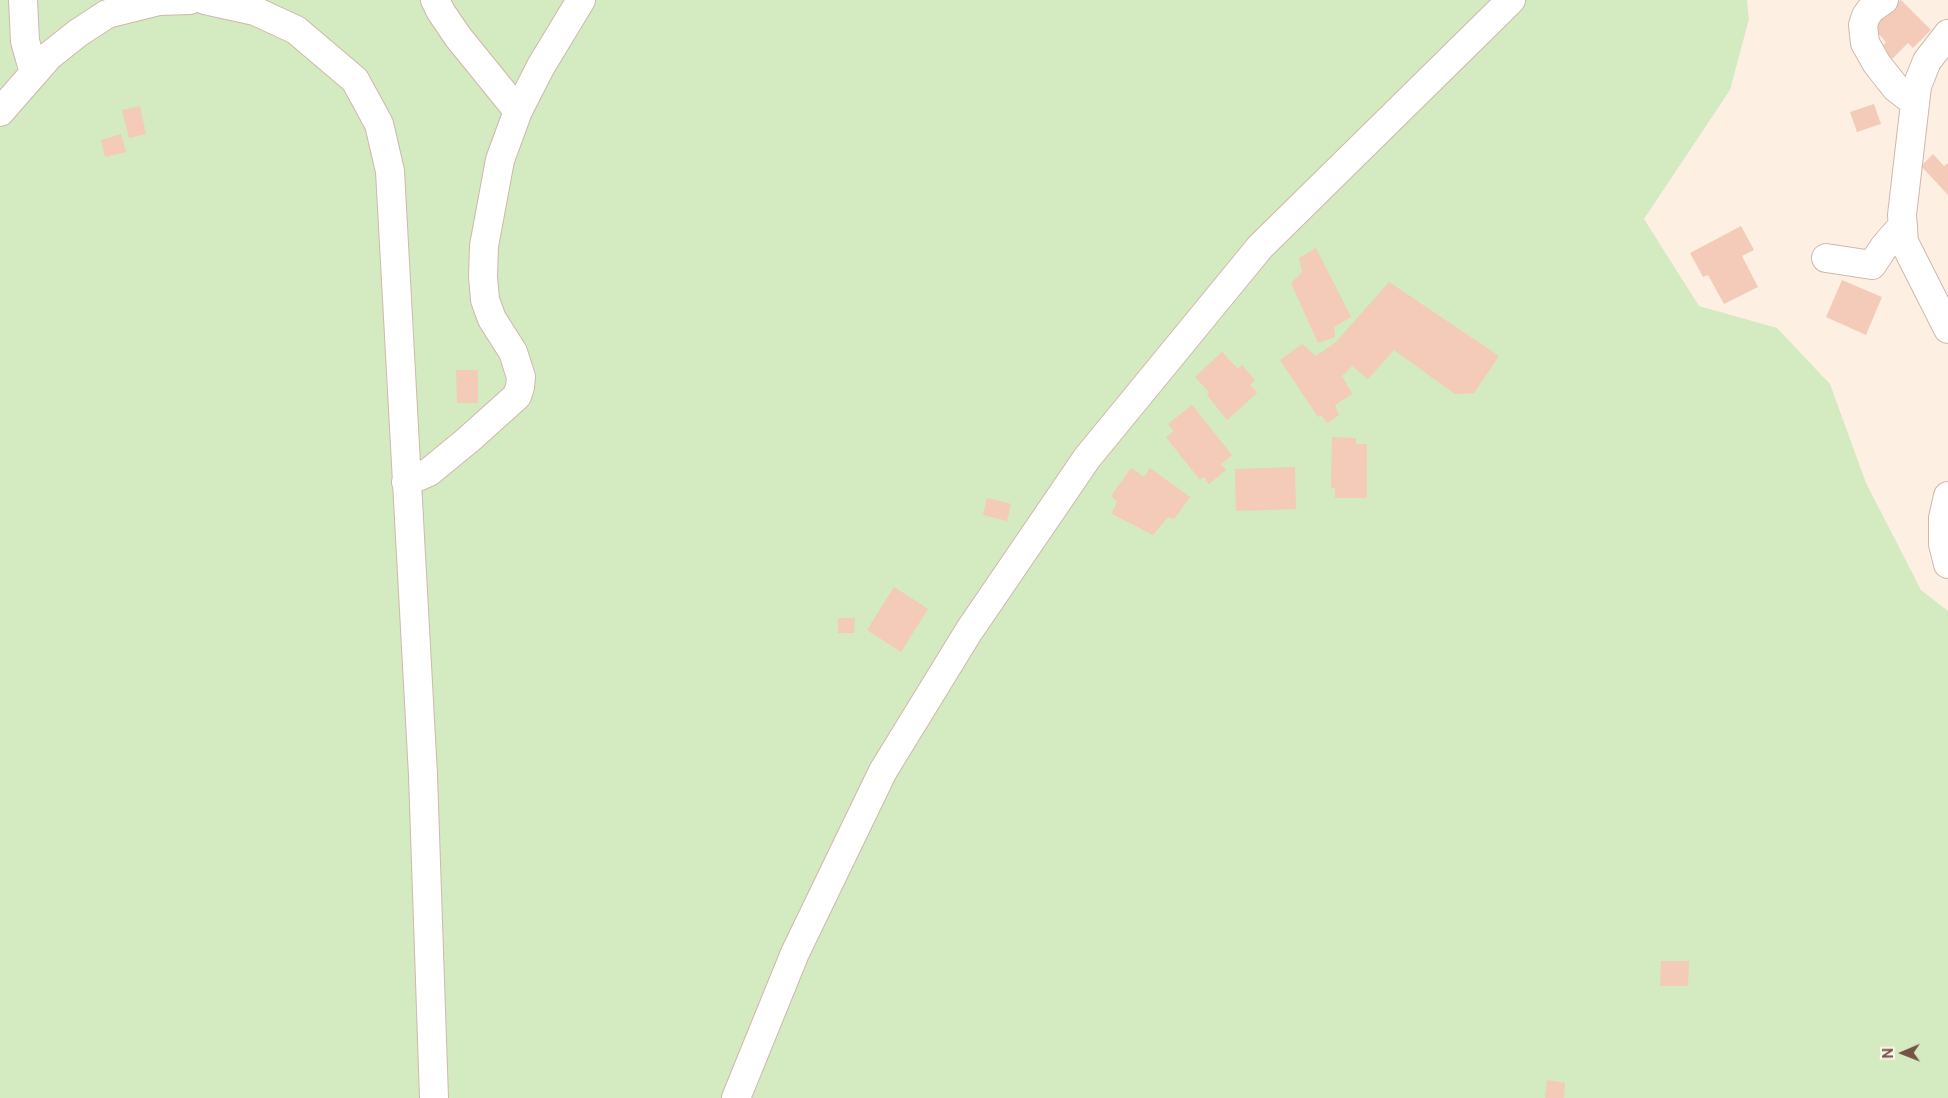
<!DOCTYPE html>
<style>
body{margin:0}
#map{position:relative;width:1948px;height:1098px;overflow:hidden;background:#fdf0e2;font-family:"Public Sans",sans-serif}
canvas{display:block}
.north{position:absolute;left:1878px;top:1028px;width:50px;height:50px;-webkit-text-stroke:4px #fff4e8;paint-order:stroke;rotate:269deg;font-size:14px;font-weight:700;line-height:20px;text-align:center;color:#755448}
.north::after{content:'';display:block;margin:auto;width:18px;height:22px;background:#755448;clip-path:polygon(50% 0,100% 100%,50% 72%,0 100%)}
</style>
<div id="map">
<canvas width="1948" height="1098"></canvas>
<div class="north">N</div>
</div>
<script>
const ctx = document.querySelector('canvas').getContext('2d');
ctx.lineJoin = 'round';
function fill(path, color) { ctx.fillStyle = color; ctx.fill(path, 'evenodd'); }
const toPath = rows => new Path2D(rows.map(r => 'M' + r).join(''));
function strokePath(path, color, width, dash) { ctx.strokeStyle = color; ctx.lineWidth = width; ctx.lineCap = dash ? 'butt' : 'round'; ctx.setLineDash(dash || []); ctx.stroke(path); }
const green = toPath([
 [0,0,1747,0,1749,19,1730,90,1644,219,1699,306,1777,328,1830,384,1866,483,1921,590,1948,611,1948,1098,0,1098]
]);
const building = toPath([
 [1901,0,1931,30,1913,48,1908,43,1892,59,1881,48,1886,42,1876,31,1874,23,1883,11],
 [1874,104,1881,124,1857,132,1850,112],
 [140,106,146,134,129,138,122,110],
 [121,134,126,152,105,157,101,140],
 [1933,154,1944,166,1948,163,1948,195,1921,166],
 [1741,226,1754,250,1742,256,1758,287,1724,304,1708,275,1703,277,1690,253],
 [1316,248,1351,317,1334,327,1335,337,1318,343,1291,283,1302,272,1299,258],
 [1842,280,1882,297,1866,335,1826,317],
 [1389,282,1499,356,1474,393,1455,394,1394,350,1368,379,1352,366,1342,376,1352,394,1335,405,1339,415,1327,423,1321,415,1318,417,1280,360,1302,344,1316,356,1336,342],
 [1222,352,1238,369,1242,365,1255,380,1250,385,1257,393,1227,420,1207,395,1209,392,1195,377],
 [456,370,478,370,478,403,457,403],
 [1192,405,1232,455,1221,464,1226,470,1209,484,1204,477,1200,480,1166,437,1174,431,1168,424],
 [1332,437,1356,438,1356,444,1367,444,1367,498,1335,498,1335,488,1331,488],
 [1295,467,1296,509,1236,511,1235,469],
 [1131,468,1144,477,1150,468,1190,497,1174,519,1168,517,1153,535,1112,514,1117,501,1111,496],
 [987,498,1011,504,1007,521,983,515],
 [894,587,928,609,901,652,867,630],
 [838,618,855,618,854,633,838,633],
 [1661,961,1689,961,1688,986,1660,986],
 [1547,1080,1565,1083,1564,1098,1545,1098]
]);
const minor = toPath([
 [23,0,25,41,34,73],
 [205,0,255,11,296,30,355,80,379,124,390,171,423,775,434,1098],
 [435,0,441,12,458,37,518,111],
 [1884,0,1871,9,1866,16,1863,25,1865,43,1877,64,1896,88,1914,102],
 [1948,34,1927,61,1917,86,1902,215,1904,242,1948,329],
 [0,112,49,56,78,33,107,14,159,1,190,0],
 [1826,258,1872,265,1884,247,1903,225],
 [406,482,429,472,468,440,517,396,520,387,521,377,513,352,492,319,485,300,483,276,484,246,500,160,518,111,541,66,581,0],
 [1948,496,1943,518,1943,544,1948,564],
 [736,1098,795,953,883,771,969,631,1087,458,1260,247,1511,0]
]);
fill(green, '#d4eac0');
fill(building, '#f3cbb8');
strokePath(minor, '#d0b8ab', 30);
strokePath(minor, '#fff', 28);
</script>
